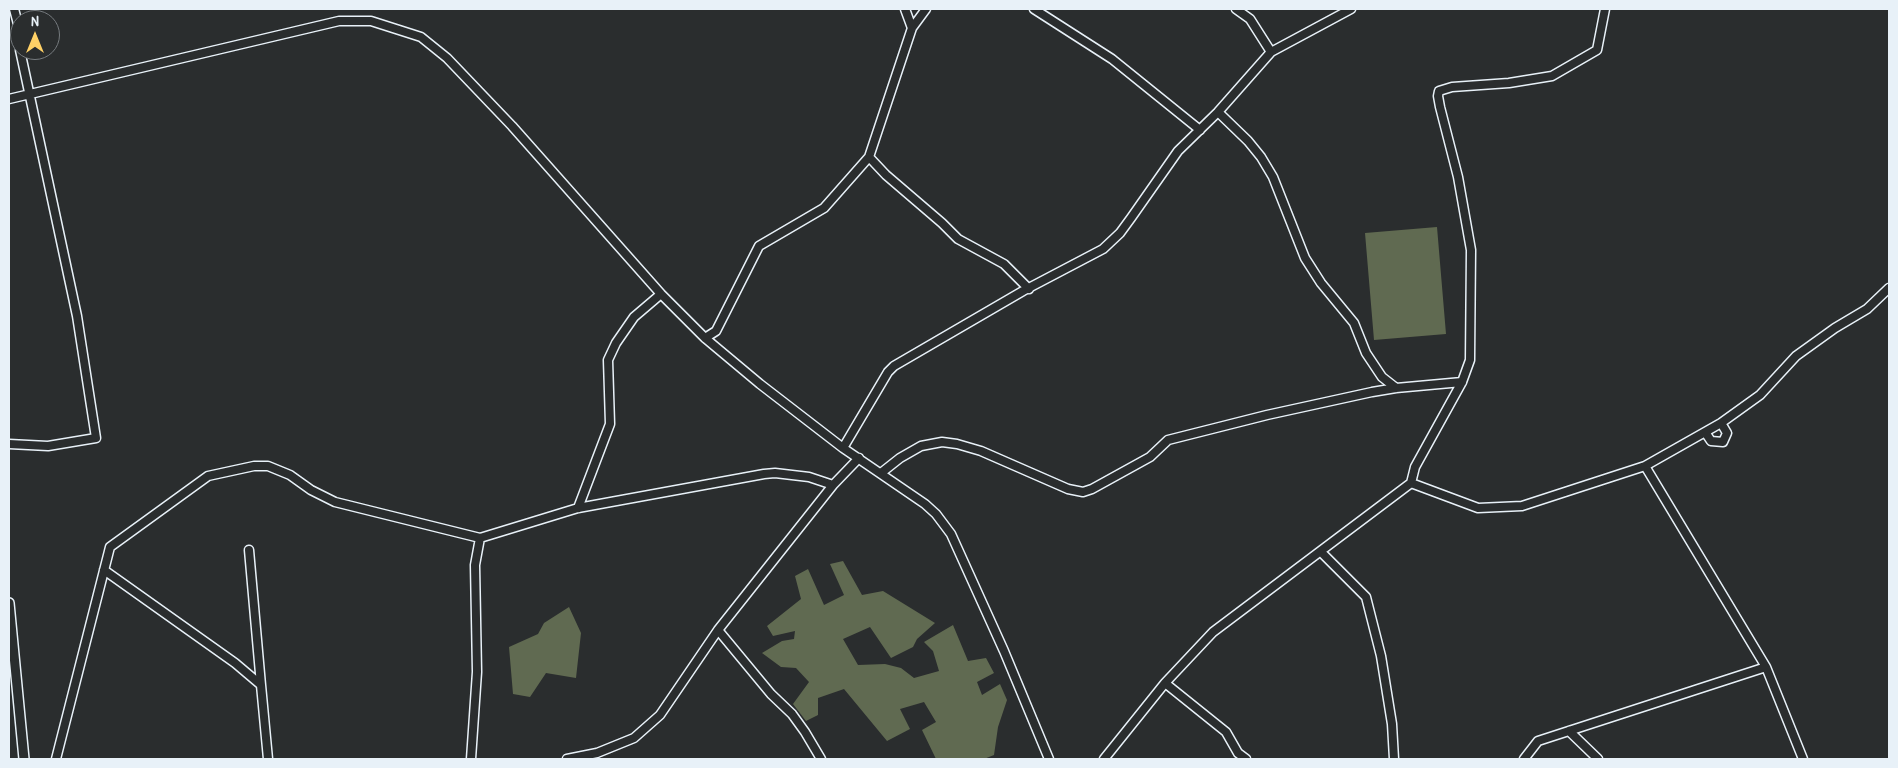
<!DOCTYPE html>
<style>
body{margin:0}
#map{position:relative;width:1898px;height:768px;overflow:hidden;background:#2a2d2e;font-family:"Patrick Hand",sans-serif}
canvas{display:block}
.frame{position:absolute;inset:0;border:10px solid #e8f1f8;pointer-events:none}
.north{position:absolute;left:10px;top:10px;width:50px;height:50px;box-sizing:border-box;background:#2a2d2e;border:1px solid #767b7f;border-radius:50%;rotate:0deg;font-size:14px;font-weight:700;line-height:20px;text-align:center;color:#e8f1f8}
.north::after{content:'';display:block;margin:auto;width:18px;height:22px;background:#ffd166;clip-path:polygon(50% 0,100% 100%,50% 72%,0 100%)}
</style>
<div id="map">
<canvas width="1898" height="768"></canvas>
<div class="frame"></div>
<div class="north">N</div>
</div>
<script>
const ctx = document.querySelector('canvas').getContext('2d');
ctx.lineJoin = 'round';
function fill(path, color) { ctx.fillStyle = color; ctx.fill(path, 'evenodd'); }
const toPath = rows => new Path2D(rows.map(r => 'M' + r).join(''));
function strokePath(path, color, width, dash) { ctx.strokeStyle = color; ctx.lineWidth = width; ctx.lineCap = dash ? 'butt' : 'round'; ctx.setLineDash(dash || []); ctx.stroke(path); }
const green = toPath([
 [1437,227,1446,334,1374,340,1365,233],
 [843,561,862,595,883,591,935,623,917,639,913,647,891,658,870,627,843,639,858,665,885,664,901,668,914,678,939,671,933,651,924,642,953,625,968,661,986,658,994,673,977,682,982,695,1000,684,1007,700,998,727,994,755,984,759,971,758,969,759,936,759,922,730,936,722,924,702,900,709,910,729,887,741,844,689,818,698,818,715,806,721,793,704,809,682,796,668,781,667,762,653,782,641,794,639,795,631,773,636,767,626,801,599,795,576,808,569,824,605,844,595,830,564],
 [569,607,581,633,576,678,546,673,530,697,513,694,509,647,538,634,544,623]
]);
const minor = toPath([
 [14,9,18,24,17,33,20,48],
 [1034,9,1112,59,1200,130],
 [1236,9,1250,19,1271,52],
 [912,28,926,9],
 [9,99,339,21,371,21,421,37,447,58,512,126,661,294,705,338,760,384,843,448,925,504,936,514,951,534,1004,651,1049,759],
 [1218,112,1248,141,1261,157,1273,177,1305,258,1321,283,1354,323,1366,353,1382,377,1396,388],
 [869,157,886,175,942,223,958,239,1004,264,1029,289],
 [705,338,716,331,759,246,824,208,869,157,912,28,905,9],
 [1705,432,1711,441,1723,442,1727,433,1721,423],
 [9,444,48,446,96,438,77,316,20,50],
 [843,448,888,372,894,366,1023,291,1103,249,1120,233,1131,218,1178,151,1218,112,1271,52,1351,9],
 [1645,466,1766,667,1803,759],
 [881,473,900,458,921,446,942,442,957,444,981,451,1068,489,1083,492,1092,489,1150,457,1168,440,1267,415,1372,392,1396,388,1462,382],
 [1411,483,1415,467,1462,382,1470,360,1471,250,1458,177,1440,107,1438,96,1439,91,1452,87,1509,83,1552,76,1597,50,1605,9],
 [578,508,610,424,608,360,616,343,634,317,661,294],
 [249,550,261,685],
 [1321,552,1366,597,1381,656,1392,724,1394,759],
 [104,570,235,663,261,685,268,759],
 [718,630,771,694,792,714,805,732,821,759],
 [1165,683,1226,732,1238,753,1246,759],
 [1569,731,1598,759],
 [56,759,110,547,208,476,254,466,268,466,290,475,311,490,335,502,480,538,578,508,764,474,775,473,809,477,833,485],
 [471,759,477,672,475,565,480,538],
 [567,759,597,753,634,738,660,715,718,630,833,485,859,458],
 [1104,759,1165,683,1213,632,1411,483,1478,508,1522,506,1645,466,1721,423,1760,395,1796,356,1835,328,1867,309,1889,288],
 [1524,759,1538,741,1766,667]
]);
const tertiary = toPath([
 [9,603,24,759]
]);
fill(green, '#606a51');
strokePath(minor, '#e8f1f8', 11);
strokePath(tertiary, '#e8f1f8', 12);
strokePath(minor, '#2a2d2e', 8);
strokePath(tertiary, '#2a2d2e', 9);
</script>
